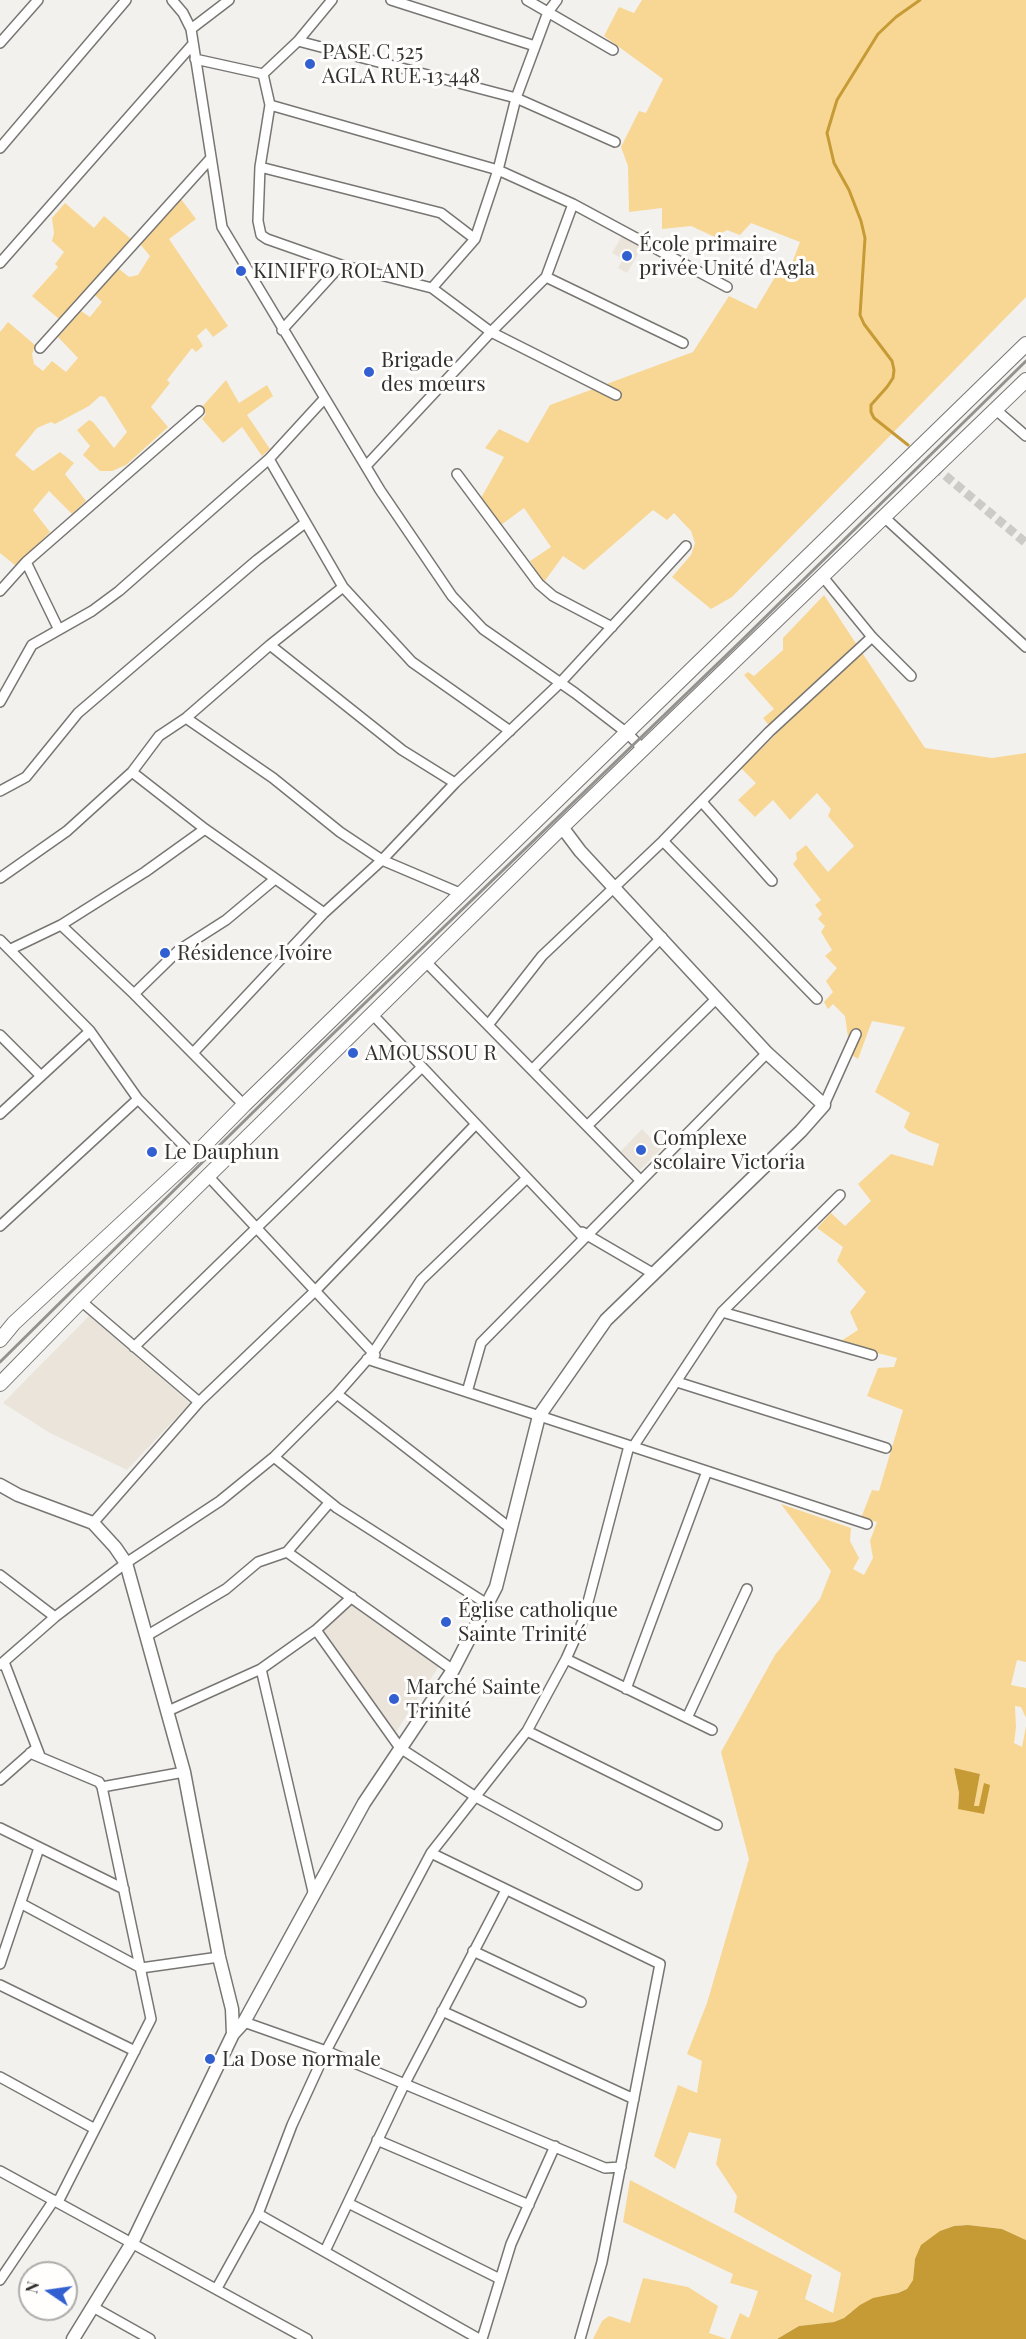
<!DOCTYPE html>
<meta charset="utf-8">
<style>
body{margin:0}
#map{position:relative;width:1026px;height:2339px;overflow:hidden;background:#f3f1ed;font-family:"Playfair Display",serif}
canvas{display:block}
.north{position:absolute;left:18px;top:2261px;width:60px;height:60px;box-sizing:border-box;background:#fffefd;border:2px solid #adacab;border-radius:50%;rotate:283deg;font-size:16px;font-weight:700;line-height:24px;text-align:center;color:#31312f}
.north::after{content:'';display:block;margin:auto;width:21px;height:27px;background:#3360d0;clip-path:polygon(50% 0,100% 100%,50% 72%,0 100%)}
</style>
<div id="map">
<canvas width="1026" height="2339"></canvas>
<div class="north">N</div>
</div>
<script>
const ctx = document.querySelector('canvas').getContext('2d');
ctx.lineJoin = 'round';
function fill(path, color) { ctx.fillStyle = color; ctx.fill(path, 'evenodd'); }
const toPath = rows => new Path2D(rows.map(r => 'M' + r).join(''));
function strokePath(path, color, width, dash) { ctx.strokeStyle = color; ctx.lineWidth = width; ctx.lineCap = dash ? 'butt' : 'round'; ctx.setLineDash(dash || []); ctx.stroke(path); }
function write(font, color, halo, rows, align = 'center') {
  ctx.font = font + ' "Playfair Display",serif'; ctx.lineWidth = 6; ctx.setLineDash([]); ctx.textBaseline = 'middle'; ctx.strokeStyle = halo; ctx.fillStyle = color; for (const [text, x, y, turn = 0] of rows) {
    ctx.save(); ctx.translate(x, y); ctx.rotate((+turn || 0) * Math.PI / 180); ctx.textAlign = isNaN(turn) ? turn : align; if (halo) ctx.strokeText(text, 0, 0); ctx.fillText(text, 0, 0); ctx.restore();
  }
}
const built = toPath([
 [622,236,642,247,627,273,618,268,623,259,612,253],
 [642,1129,661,1149,640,1170,621,1151],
 [89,1316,190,1403,127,1470,50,1433,3,1403],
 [353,1603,441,1663,394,1735,324,1631]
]);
const green = toPath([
 [642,0,1026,0,1026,297,732,597,711,609,672,577,691,555,695,543,691,531,674,513,667,520,653,510,584,570,563,556,544,582,530,561,551,547,524,508,501,525,481,498,504,457,485,448,499,429,528,443,550,405,693,352,729,296,756,309,778,272,789,271,800,242,751,223,740,235,727,230,715,237,691,226,662,229,662,208,629,212,628,166,621,147,639,111,646,113,663,79,604,36,619,7,634,13],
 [181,199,196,219,169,239,228,326,213,337,206,328,197,336,203,346,196,352,192,348,167,380,170,383,151,407,168,427,126,465,112,471,100,471,83,455,90,446,77,430,89,420,93,422,114,448,127,432,105,397,100,396,89,406,55,424,51,422,37,428,15,455,33,471,60,452,74,463,65,474,86,501,72,514,49,491,33,510,50,532,16,566,0,553,0,332,8,322,35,345,32,354,34,364,43,371,52,361,66,372,78,358,58,337,81,311,90,317,102,302,95,295,119,269,129,277,138,275,150,256,140,244],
 [65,203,94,228,104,216,131,239,59,319,32,296,58,267,55,264,64,252,52,241,54,233,52,218],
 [226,380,239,403,267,385,273,396,247,415,270,449,262,456,242,427,223,443,202,419,206,414,201,408],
 [824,595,925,748,992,758,1026,753,1026,1662,1017,1660,1011,1685,1026,1688,1026,1718,1021,1707,1015,1706,1016,1727,1014,1743,1022,1747,1026,1726,1026,2240,1002,2229,968,2225,954,2226,940,2231,915,2259,913,2280,907,2289,851,2312,844,2318,834,2322,799,2326,777,2339,730,2339,740,2313,749,2318,758,2291,730,2283,733,2274,623,2222,630,2180,812,2275,805,2299,833,2313,841,2273,734,2212,737,2196,716,2164,721,2139,689,2132,675,2169,654,2156,678,2085,697,2093,702,2061,687,2054,707,2003,749,1859,721,1752,775,1655,820,1599,831,1571,781,1504,851,1528,850,1541,859,1558,853,1569,864,1575,873,1558,870,1541,877,1522,861,1518,872,1490,879,1491,903,1410,867,1396,878,1368,894,1367,897,1358,838,1343,858,1330,850,1312,866,1292,837,1261,843,1247,817,1228,831,1213,845,1226,871,1201,858,1184,891,1154,933,1166,939,1144,909,1132,904,1127,910,1113,875,1092,905,1027,872,1021,858,1059,844,1050,848,1037,845,1016,833,1004,828,1009,824,1002,833,992,826,981,837,968,825,956,832,950,821,932,825,926,818,919,822,914,815,905,821,900,793,864,797,859,796,853,806,845,828,872,854,846,828,816,831,809,817,793,790,820,773,800,755,817,738,800,756,783,741,768,776,734,763,718,774,709,744,675,748,672,754,676,783,650,783,638],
 [954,1769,980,1774,974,1806,979,1807,958,1809,959,1793],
 [643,2278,688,2287,718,2306,709,2333,727,2339,593,2339,602,2321,609,2316,630,2323]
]);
const water = toPath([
 [954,1768,980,1774,974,1806,979,1806,984,1783,990,1785,984,1814,958,1809,959,1793],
 [968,2225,1002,2229,1026,2240,1026,2339,777,2339,799,2326,834,2322,844,2318,860,2305,873,2298,898,2293,907,2289,913,2280,915,2259,921,2245,940,2231,954,2226]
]);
const stream = toPath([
 [908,445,874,418,871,412,871,405,887,387,893,378,894,370,892,361,864,324,860,315,865,238,861,221,849,190,834,163,827,133,837,100,878,34,896,17,920,0]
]);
const minorTunnel = toPath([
 [935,467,1026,543]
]);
const minor = toPath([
 [172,0,183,13,191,29,222,227,380,490,452,596,483,629,575,693,627,733,644,750],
 [391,0,535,46],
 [527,0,613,50],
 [191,29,229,0],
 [298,41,516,98,615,142],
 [0,43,38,0],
 [195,59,263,74,298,41,332,0],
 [263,74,270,105,260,167,258,221,261,235,267,239,341,265,432,288,491,332,616,395],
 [270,105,498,170,573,204,727,287],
 [0,148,126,0],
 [260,167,441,213,475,239],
 [0,263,193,44],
 [546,277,683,343],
 [432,288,475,239,498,170,516,98,548,12,557,0],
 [282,330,341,265],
 [40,348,211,158],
 [995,409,1026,436],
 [269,459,343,587,412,662,510,731],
 [366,466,491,332,546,277,573,204],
 [457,474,539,584,553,596,612,627],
 [884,517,1026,647],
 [26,562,58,628],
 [823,577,872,637,911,676],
 [0,591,26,562,199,411],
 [270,645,402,750,455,783],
 [0,702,32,645,92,611,119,591,269,459,324,399],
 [186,718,273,778,340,832,382,860,462,894],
 [132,772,205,829,324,913],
 [0,791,26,777,78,713,257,560,305,523],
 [702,802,772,881],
 [663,841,817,999],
 [0,878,67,831,132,772,159,736,186,718,270,645,343,587],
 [61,925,134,994,244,1105],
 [0,940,90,1031,138,1099,194,1156],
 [11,949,61,925,145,872,205,829],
 [426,962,641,1181],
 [134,994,179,950,226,920,275,879],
 [373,1015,583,1237],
 [488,1025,542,956,663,841,769,732,872,637],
 [0,1035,41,1076],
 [193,1053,324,913,382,860,455,783,560,683,686,546],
 [532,1070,662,937],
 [824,1105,856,1034],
 [0,1114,90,1031],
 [587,1126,716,999],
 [209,1177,375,1355],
 [0,1226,138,1099],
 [582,1232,654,1274],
 [81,1301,199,1402],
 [722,1312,872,1355],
 [134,1347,422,1067],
 [367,1359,867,1524],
 [677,1382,886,1448],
 [467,1392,481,1343,767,1053],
 [337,1394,510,1528],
 [633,1447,722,1312,840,1195],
 [274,1457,337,1508,487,1604],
 [93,1523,199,1402,315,1291,476,1124],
 [287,1552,453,1670],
 [0,1575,55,1617],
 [316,1630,400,1748,476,1797,637,1885],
 [148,1635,226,1589,258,1562,287,1552,329,1503],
 [566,1659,712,1730],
 [4,1662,40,1756],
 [0,1665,55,1617,126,1563,220,1501,274,1457,337,1394,373,1353,421,1280,527,1178],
 [261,1669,314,1896],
 [626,1689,707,1471],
 [168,1711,261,1669,316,1630,352,1597],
 [687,1718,747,1589],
 [527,1731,717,1825],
 [30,1753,99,1782,102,1787,151,2019,58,2202],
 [0,1780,34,1750],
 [102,1787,184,1772],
 [0,1828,124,1889],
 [431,1853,660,1964,602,2262,580,2339],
 [22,1904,141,1968,219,1957],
 [473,1951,581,2002],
 [0,1964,39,1848],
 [0,1985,135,2051],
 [442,2011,634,2099],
 [244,2022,326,2051,605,2168,621,2167],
 [0,2077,95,2129],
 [377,2140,529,2205],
 [0,2171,307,2339],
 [348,2203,500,2279],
 [258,2214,479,2339],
 [325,2251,404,2085,506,1890],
 [0,2280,54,2200],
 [217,2288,258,2214,292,2125,326,2051,431,1853,527,1731,566,1659,583,1621,629,1446],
 [93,2307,150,2339],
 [482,2339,511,2244,555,2146]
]);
const tertiary = toPath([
 [0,1485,18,1495,93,1523,115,1547,126,1563,184,1772,219,1957,232,2009,233,2034],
 [73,2339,132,2243,233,2034,244,2022,364,1803,453,1670,496,1587,539,1416,606,1320,801,1131,824,1105,767,1053,580,851,562,827]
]);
const secondary = toPath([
 [0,1340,14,1323,188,1162,244,1105,1026,344],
 [0,1384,81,1301,562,827,1026,380]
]);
const rail = toPath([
 [0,1362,313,1053,739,643,1026,361]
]);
const markers = [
 [310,64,6,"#3360d0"],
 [627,256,6,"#3360d0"],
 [241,271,6,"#3360d0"],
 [369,372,6,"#3360d0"],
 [165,953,6,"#3360d0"],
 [353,1053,6,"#3360d0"],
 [641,1150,6,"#3360d0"],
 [152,1152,6,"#3360d0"],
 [446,1622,6,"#3360d0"],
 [394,1699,6,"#3360d0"],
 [210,2059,6,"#3360d0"]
];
const poiNames = [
 ["PASE C 525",322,52],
 ["AGLA RUE 13 448",322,76],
 ["École primaire",639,244],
 ["privée Unité d'Agla",639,268],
 ["KINIFFO ROLAND",253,271],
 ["Brigade",381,360],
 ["des mœurs",381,384],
 ["Résidence Ivoire",177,953],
 ["AMOUSSOU R",365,1053],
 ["Complexe",653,1138],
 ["scolaire Victoria",653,1162],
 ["Le Dauphun",164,1152],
 ["Église catholique",458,1610],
 ["Sainte Trinité",458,1634],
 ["Marché Sainte",406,1687],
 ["Trinité",406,1711],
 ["La Dose normale",222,2059]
];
fill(built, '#eae4da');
fill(green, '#f8d794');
fill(water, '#c69a34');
strokePath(stream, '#c69a34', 3);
strokePath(minorTunnel, '#cccbc7', 9, [9, 4.5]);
strokePath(minor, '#787673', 12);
strokePath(tertiary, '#787673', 15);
strokePath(secondary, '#787673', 16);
strokePath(minor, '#fff', 9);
strokePath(tertiary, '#fff', 12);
strokePath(secondary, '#fff', 14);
strokePath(rail, '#93928f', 3);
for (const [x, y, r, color] of markers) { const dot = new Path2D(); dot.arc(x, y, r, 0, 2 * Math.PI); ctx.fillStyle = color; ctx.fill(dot); strokePath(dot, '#fffefd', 2); }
write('21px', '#31312f', '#fffefd', poiNames, 'left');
</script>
